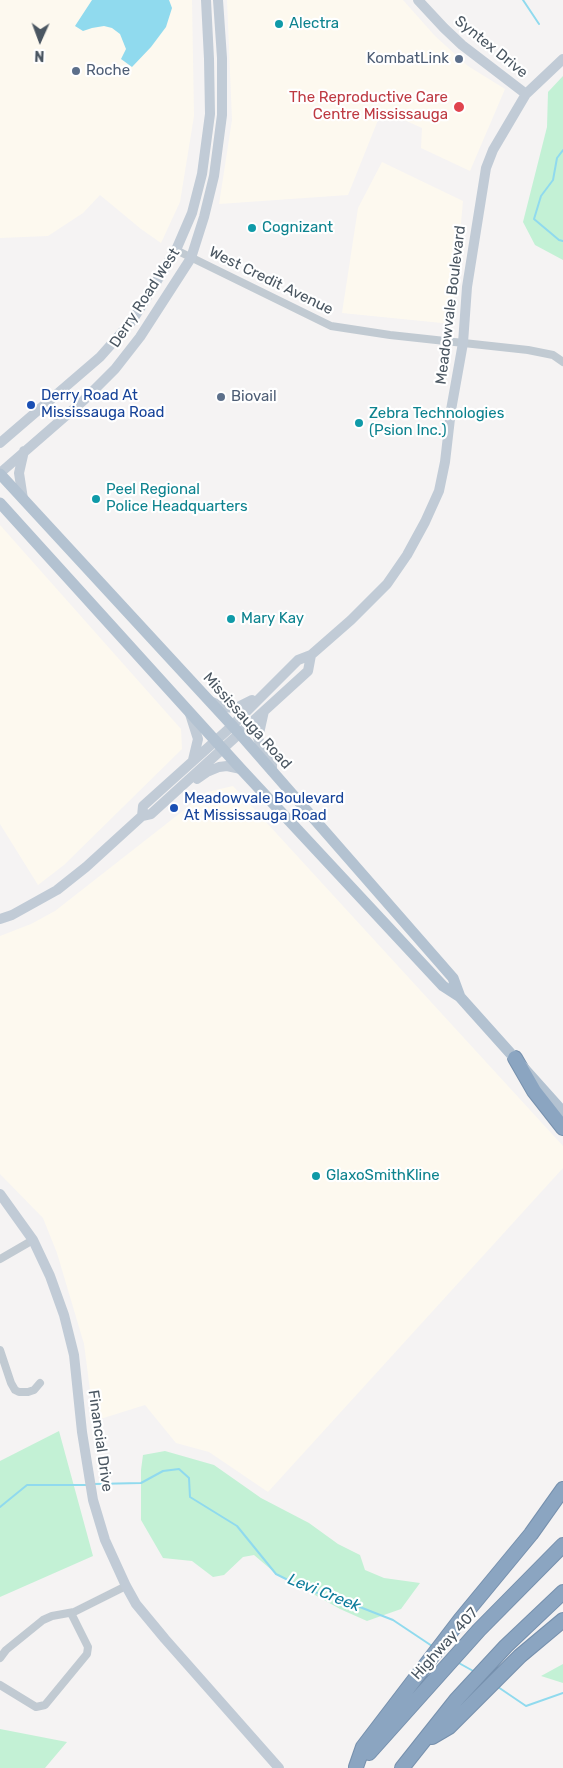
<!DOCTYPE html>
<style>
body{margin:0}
#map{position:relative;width:563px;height:1768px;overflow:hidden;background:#f5f3f3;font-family:Rubik,sans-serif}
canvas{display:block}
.north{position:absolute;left:15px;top:15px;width:50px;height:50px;-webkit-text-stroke:4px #fff;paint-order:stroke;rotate:182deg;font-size:14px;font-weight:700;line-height:20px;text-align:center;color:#4a5661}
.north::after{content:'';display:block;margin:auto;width:18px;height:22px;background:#4a5661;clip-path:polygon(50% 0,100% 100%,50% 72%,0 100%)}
</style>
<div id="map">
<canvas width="563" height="1768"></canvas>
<div class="north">N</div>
</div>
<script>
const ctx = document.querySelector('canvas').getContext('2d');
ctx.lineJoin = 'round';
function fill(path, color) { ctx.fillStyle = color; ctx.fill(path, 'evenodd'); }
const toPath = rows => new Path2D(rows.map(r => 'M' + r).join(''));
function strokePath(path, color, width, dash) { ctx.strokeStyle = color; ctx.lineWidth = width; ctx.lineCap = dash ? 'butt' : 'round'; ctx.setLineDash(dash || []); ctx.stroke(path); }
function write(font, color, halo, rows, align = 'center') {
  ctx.font = font + ' Rubik,sans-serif'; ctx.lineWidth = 4.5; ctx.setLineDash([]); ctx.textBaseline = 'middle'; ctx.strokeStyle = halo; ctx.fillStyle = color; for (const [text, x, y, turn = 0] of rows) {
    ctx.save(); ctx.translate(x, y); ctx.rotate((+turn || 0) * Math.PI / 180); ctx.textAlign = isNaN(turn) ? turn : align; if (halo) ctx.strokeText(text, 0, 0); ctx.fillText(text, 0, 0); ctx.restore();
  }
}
const commercial = toPath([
 [0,0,192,0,194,116,180,202,161,243,141,229,100,195,83,213,48,236,0,238],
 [227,0,403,0,435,36,468,66,505,89,470,171,421,148,422,128,382,110,348,195,219,204,232,120],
 [382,162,463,201,452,324,342,313,358,208],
 [0,525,181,729,182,749,64,865,38,885,0,824],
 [233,786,563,1146,563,1168,268,1492,209,1452,176,1443,145,1405,94,1421,84,1344,57,1253,43,1218,0,1174,0,936,31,924,55,911,207,792]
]);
const green = toPath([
 [563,76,563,260,535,245,523,222,547,127,548,92],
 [59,1431,93,1556,0,1597,0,1461],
 [165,1451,214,1465,261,1498,309,1523,338,1544,360,1555,365,1570,384,1578,420,1583,401,1609,367,1621,340,1609,274,1572,254,1555,243,1557,224,1575,213,1577,192,1561,163,1558,141,1520,141,1470,143,1455],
 [563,1664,563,1683,541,1676],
 [0,1729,67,1742,45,1768,0,1768]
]);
const water = toPath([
 [92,0,169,0,172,8,166,27,151,47,132,67,121,59,126,49,120,34,112,28,104,26,92,28,83,31,75,26]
]);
const stream = toPath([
 [523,0,539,24],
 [563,150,557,158,553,180,541,196,534,219,559,240,563,241],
 [94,1484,141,1483,163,1471,179,1469,189,1478,190,1497,237,1526,276,1574,308,1590,347,1602,393,1620,432,1646],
 [0,1507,27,1485,87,1485],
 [457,1662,475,1672],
 [498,1687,526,1706,563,1693]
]);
const street = toPath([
 [176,250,331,326,390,335,528,350,553,355,563,362],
 [0,1259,33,1240],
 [0,1350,11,1383,15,1390,19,1392,28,1392,34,1390,40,1383],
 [0,1658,6,1650,43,1620,52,1616,74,1612,126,1586],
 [0,1685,36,1707,45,1705,87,1654,88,1647,71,1613]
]);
const secondary = toPath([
 [418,0,444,28,462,45,526,94],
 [0,443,100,357,132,321,176,250,192,213,202,174,210,114,209,59,206,0],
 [0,473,84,400,115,369,140,337,191,258,204,217,214,176,222,115,222,58,218,0],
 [23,499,19,473,24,451],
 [210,701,223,707,236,708,252,700],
 [264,711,258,738,261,747,272,762,272,771],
 [190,714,198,739,193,760],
 [197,779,207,772,219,767,227,766,241,769],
 [142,816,143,806,232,726,298,660,311,655,351,620,387,584,407,555,425,522,439,491,445,462,451,410,463,343,467,287,486,168,493,150,526,94,563,59],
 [0,919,12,915,57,890,86,867,142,816,151,814,308,671,311,655],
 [0,1194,33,1240,50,1276,64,1315,74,1355,82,1432,93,1500,105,1540,126,1586,136,1604,165,1639,279,1768]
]);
const primary = toPath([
 [0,474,239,733,453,978,460,997],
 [0,503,241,769,443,986,460,997,563,1112]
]);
const highway = toPath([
 [515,1058,534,1091,563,1128],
 [432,1737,449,1727,520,1656,563,1620],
 [369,1753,479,1630,563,1545],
 [356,1767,363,1747,460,1620,531,1534,563,1489],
 [402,1768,456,1700,506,1646,563,1592]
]);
const markers = [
 [279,24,5,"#0f9aa8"],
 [459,59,5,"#5c6f8a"],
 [76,71,5,"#5c6f8a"],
 [459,107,6,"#e0444e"],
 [252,228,5,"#0f9aa8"],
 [221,397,5,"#5c6f8a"],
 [31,405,5,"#1a4fb4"],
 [359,423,5,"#0f9aa8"],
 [96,499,5,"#0f9aa8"],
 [231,619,5,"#0f9aa8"],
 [174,808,5,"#1a4fb4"],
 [316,1176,5,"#0f9aa8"]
];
const cultureNames = [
 ["Alectra",289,24],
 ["Cognizant",262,228],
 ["Zebra Technologies",369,414],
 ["(Psion Inc.)",369,431],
 ["Peel Regional",106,490],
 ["Police Headquarters",106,507],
 ["Mary Kay",241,619],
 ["GlaxoSmithKline",326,1176]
];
const streetNames = [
 ["Syntex Drive",491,47,39],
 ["West Credit Avenue",271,281,26],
 ["Derry Road West",145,298,-57],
 ["Meadowvale Boulevard",451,305,-83],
 ["Mississauga Road",247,721,48],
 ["Financial Drive",100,1441,82],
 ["Highway 407",445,1644,-48]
];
const serviceNames = [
 ["KombatLink",449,59,"right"],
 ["Roche",86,71],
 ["Biovail",231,397]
];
const healthNames = [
 ["The Reproductive Care",448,98],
 ["Centre Mississauga",448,115]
];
const transitNames = [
 ["Derry Road At",41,396],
 ["Mississauga Road",41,413],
 ["Meadowvale Boulevard",184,799],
 ["At Mississauga Road",184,816]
];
const waterNames = [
 ["Levi Creek",324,1593,22]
];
fill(commercial, '#fdf9ef');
fill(green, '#c3f1d5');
fill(water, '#90daee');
strokePath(stream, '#90daee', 2);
strokePath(highway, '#7690ad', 16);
strokePath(street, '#c1cad2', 8);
strokePath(secondary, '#c1cbd6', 10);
strokePath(primary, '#b3c2d1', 11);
strokePath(highway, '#8ba5c1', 14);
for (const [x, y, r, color] of markers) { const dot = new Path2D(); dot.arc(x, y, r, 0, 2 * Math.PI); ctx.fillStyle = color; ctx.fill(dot); strokePath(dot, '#fff', 2); }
write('15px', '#0d838f', '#fff', cultureNames, 'left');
write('15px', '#4a5661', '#fff', streetNames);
write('15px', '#4e5e75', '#fff', serviceNames, 'left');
write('15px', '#be3a42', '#fff', healthNames, 'right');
write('15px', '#164399', '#fff', transitNames, 'left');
write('italic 16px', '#0c7c9b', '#fff', waterNames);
</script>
